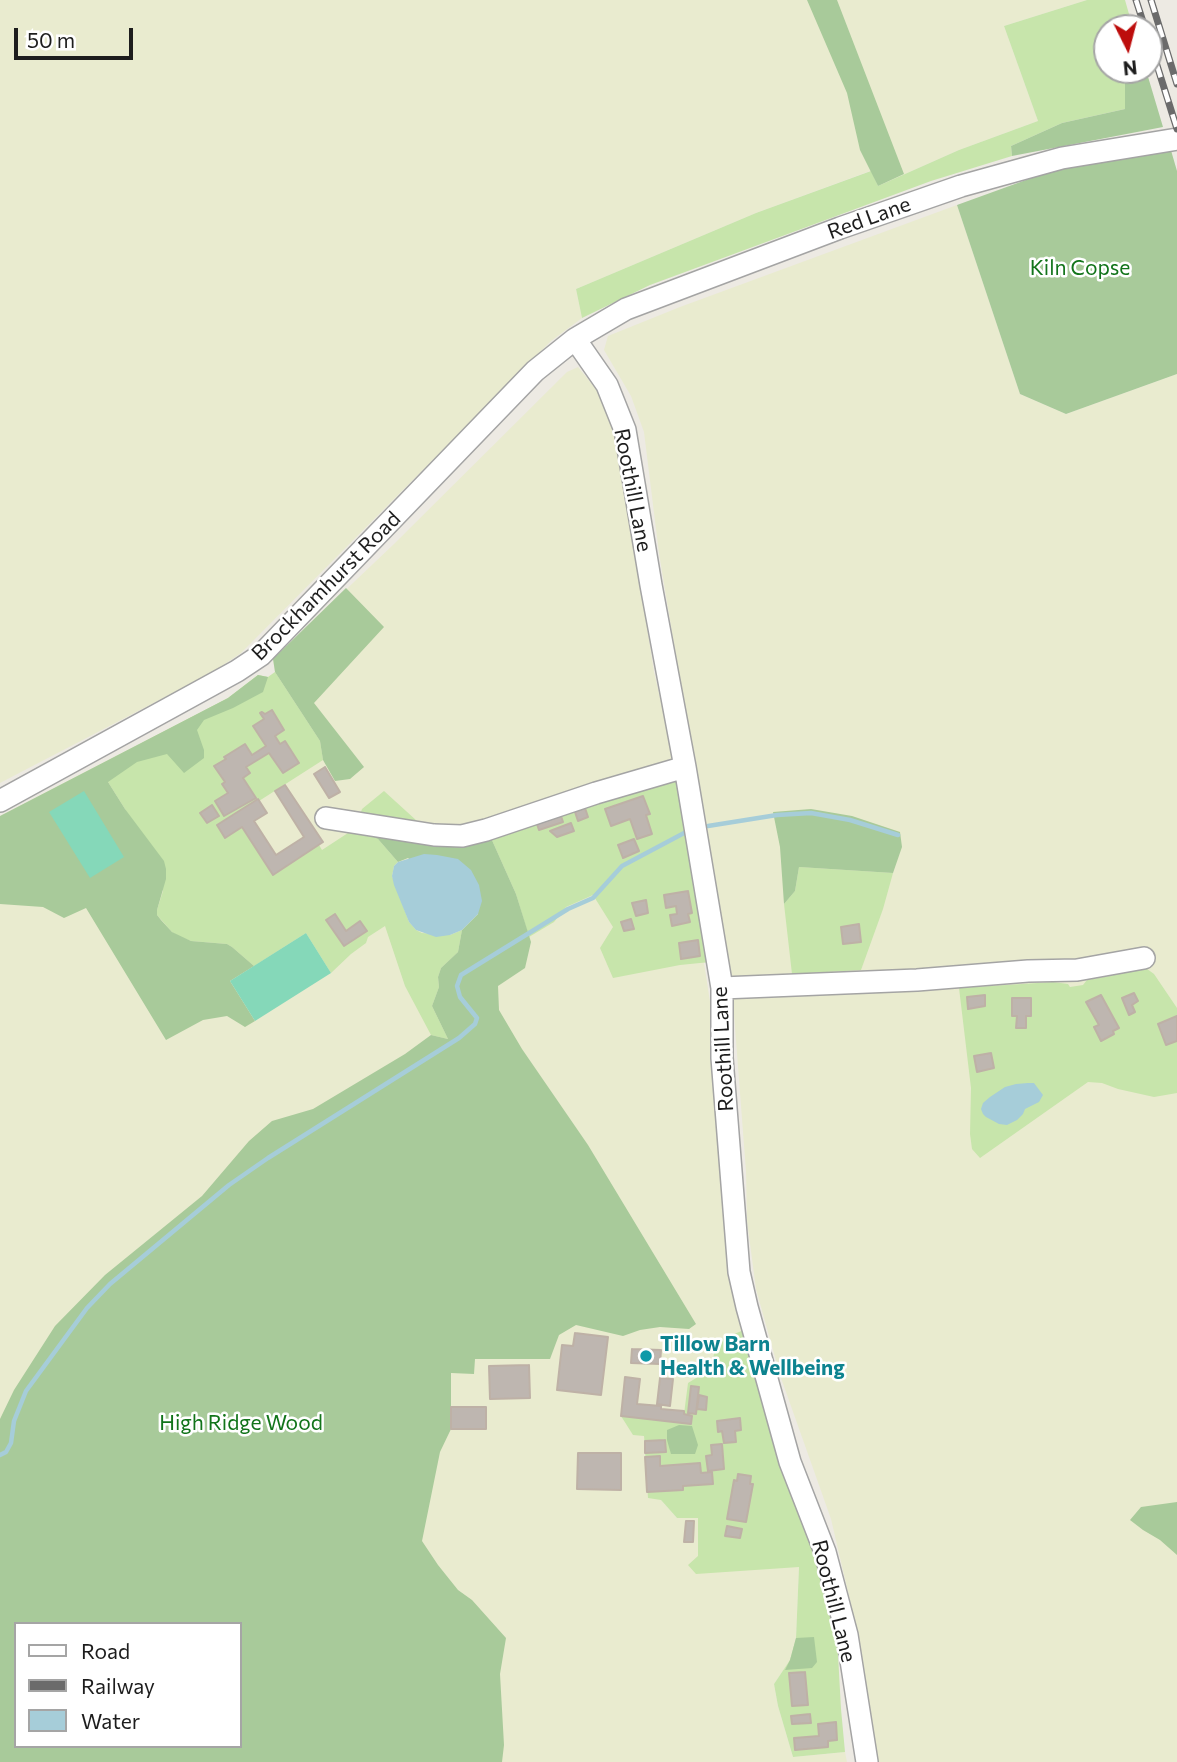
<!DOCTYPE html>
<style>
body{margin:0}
#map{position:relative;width:1177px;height:1762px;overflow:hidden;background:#edeae3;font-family:Commissioner,sans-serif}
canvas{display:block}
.legend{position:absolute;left:14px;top:1622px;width:228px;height:126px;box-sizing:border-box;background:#fff;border:2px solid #a5a5a5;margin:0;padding:9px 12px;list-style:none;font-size:21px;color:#1d1d1d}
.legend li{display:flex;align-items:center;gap:14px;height:35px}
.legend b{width:35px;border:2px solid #a5a5a5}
.north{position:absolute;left:1093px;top:14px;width:70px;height:70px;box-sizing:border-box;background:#fff;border:2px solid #a5a5a5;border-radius:50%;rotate:174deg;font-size:19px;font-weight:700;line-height:28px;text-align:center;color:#1d1d1d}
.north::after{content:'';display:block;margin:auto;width:24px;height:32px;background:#bd0d0c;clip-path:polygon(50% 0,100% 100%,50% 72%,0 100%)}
.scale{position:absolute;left:14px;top:28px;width:119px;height:32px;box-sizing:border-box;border:4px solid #1d1d1d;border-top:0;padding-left:9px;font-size:21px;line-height:24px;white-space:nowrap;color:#1d1d1d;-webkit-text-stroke:5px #fff;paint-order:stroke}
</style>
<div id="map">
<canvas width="1177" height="1762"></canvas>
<ul class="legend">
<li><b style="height:9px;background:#fff"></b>Road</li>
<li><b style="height:9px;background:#6b6b6b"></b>Railway</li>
<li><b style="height:19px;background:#a6cdd9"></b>Water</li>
</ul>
<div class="north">N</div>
<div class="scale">50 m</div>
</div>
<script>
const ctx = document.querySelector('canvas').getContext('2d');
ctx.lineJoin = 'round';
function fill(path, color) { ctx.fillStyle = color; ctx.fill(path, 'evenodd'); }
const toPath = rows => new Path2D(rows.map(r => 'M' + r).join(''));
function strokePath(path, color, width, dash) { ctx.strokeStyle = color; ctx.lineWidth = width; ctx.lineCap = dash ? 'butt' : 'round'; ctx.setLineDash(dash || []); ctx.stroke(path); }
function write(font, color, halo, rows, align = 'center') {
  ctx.font = font + ' Commissioner,sans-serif'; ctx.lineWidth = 5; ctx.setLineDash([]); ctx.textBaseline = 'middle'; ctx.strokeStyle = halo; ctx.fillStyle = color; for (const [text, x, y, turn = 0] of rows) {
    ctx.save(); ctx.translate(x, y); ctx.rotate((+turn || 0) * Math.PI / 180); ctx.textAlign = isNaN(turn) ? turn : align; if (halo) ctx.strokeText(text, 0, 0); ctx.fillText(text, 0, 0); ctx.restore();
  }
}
const farmland = toPath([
 [0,0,1087,0,1004,26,1038,121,959,150,878,186,870,171,756,213,576,289,582,318,551,341,241,653,213,672,0,783],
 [957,205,1020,394,1066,414,1177,374,1177,1762,877,1762,852,1609,831,1519,780,1375,756,1289,747,1221,746,1171,731,975,703,822,659,553,644,432,631,396,604,350,608,336,680,307],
 [578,367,605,400,619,443,654,672,673,753,682,814,688,829,710,962,704,963,711,1008,718,1129,744,1330,715,1349,712,1364,701,1375,684,1414,692,1416,691,1424,644,1435,645,1457,661,1500,677,1518,698,1518,698,1556,799,1567,796,1638,790,1660,774,1684,778,1706,793,1757,845,1752,847,1762,0,1762,0,816,228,698,258,675,268,677,275,672,273,659,394,544,567,372],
 [451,1407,486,1407,486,1429,451,1429],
 [16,1624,240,1624,240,1746,16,1746]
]);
const grass = toPath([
 [1087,0,1125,0,1133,28,1107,28,1107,70,1125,70,1125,109,1062,123,1011,146,1012,156,931,181,650,285,582,318,576,289,756,213,871,171,878,186,959,150,1038,121,1004,26],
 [275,672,320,741,323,760,259,801,258,799,217,826,225,838,242,827,273,874,319,845,322,850,348,833,356,826,378,839,398,862,394,866,392,876,409,922,416,930,422,933,450,935,462,930,458,952,441,968,438,977,439,987,432,1006,448,1039,431,1035,405,986,385,926,368,937,366,943,351,954,331,973,306,933,254,966,232,947,227,944,191,941,178,936,172,932,157,915,157,910,163,891,125,809,98,766,228,698,258,675,268,677],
 [676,780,682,814,688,829,710,962,680,965,613,978,600,948,613,927,593,895,566,907,554,922,529,937,516,894,491,838,585,807],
 [384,791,417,821,450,830,359,818,362,809],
 [799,867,893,873,883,909,861,970,792,974,784,904,795,891],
 [1143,966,1154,974,1177,1008,1177,1093,1154,1097,1118,1089,1102,1083,1088,1082,980,1158,972,1149,970,1134,971,1088,959,988,1053,982,1068,984,1070,987,1083,985,1087,980,1110,976,1134,968],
 [744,1330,820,1564,837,1636,841,1709,845,1752,793,1757,778,1706,774,1684,790,1660,796,1638,799,1567,696,1574,688,1565,698,1556,698,1518,677,1518,661,1500,648,1498,644,1436,633,1435,621,1416,691,1424,692,1416,684,1414,688,1383,701,1375,704,1365,712,1363,715,1349,724,1338]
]);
const forest = toPath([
 [807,0,837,0,904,174,878,186,860,150,847,93],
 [1125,70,1146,70,1163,127,1012,156,1011,146,1062,123,1125,109],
 [1170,147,1177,171,1177,374,1066,414,1020,394,957,205,1059,168],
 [346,588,384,627,314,703,364,767,350,779,335,781,323,760,320,741,275,672,273,659],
 [258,675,268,677,263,692,233,708,204,720,197,730,204,750,204,758,184,773,167,754,137,762,108,782,125,809,164,861,166,869,166,879,157,910,157,915,161,920,172,932,191,941,227,944,232,947,254,966,230,981,255,1021,245,1027,227,1016,203,1020,166,1040,86,908,64,918,43,907,0,904,0,816,228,698],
 [811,809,852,816,900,832,902,847,893,873,799,867,795,891,784,904,780,847,773,812],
 [361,831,491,838,516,894,531,942,525,968,498,986,499,1010,522,1049,588,1145,696,1324,689,1329,660,1327,640,1330,623,1336,576,1325,559,1335,550,1359,475,1359,474,1374,451,1373,451,1429,440,1452,422,1541,438,1565,458,1590,472,1600,506,1638,500,1674,504,1745,502,1762,0,1762,0,1419,14,1390,55,1326,105,1275,202,1196,249,1141,272,1121,313,1109,405,1054,431,1035,448,1039,432,1006,439,987,438,977,441,968,458,952,462,930,478,914,408,858,398,862,378,839],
 [16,1624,240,1624,240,1746,16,1746],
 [679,1425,692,1426,698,1445,695,1454,671,1454,667,1440,667,1430],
 [1177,1502,1177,1555,1160,1540,1143,1530,1130,1520,1141,1507],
 [814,1637,817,1662,812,1668,785,1670,790,1660,796,1638]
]);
const pitch = toPath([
 [84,791,124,857,90,878,49,812],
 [306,933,331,973,255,1021,230,981]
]);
const water = toPath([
 [424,854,437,855,458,859,471,870,479,885,482,901,478,914,462,930,450,935,436,937,416,930,409,922,394,885,392,876,394,866,398,862],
 [1028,1083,1034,1083,1043,1095,1039,1102,1025,1109,1023,1114,1017,1120,1007,1125,999,1124,986,1117,983,1114,981,1109,983,1103,990,1097,1005,1087,1016,1084]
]);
const stream = toPath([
 [708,826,777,815,811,813,850,820,898,835],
 [0,1455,6,1452,11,1443,14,1421,26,1391,87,1308,110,1284,229,1185,268,1158,459,1038,475,1024,477,1018,460,997,457,986,461,975,568,909,593,898,622,866,686,832]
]);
const building = toPath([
 [272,710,284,730,275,736,280,744,285,741,299,763,283,773,269,753,246,767,250,773,243,778,256,798,224,816,215,801,228,793,222,784,225,782,214,766,226,759,224,757,245,744,252,755,266,746,253,726,264,719,260,713,262,712,265,714,272,710],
 [325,767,340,792,329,798,314,774,325,767],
 [285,785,323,842,273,875,242,827,225,838,217,825,258,799,267,813,254,821,276,855,304,837,275,791,285,785],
 [643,796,650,814,646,815,652,834,637,839,630,819,611,826,605,809,643,796],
 [212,805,219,816,207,823,200,813,212,805],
 [585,808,588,817,578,821,575,812,585,808],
 [561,816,563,822,539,830,537,824,561,816],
 [571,823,574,831,557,837,550,831,571,823],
 [634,839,639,851,623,858,618,845,634,839],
 [688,891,692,913,688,914,690,922,672,926,670,915,677,914,676,906,666,908,664,895,688,891],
 [646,900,648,913,636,916,632,903,646,900],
 [335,914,346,931,360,921,367,931,344,946,326,920,335,914],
 [631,919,634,929,624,931,621,922,631,919],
 [859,924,861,942,843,944,841,927,859,924],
 [698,940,700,956,681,959,679,943,698,940],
 [1134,993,1138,1001,1132,1005,1135,1012,1129,1015,1122,998,1134,993],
 [985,995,985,1006,968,1009,967,997,985,995],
 [1101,995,1119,1028,1113,1031,1114,1034,1101,1041,1094,1027,1099,1025,1086,1002,1101,995],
 [1012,998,1031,998,1031,1016,1026,1016,1026,1028,1016,1028,1017,1016,1012,1016,1012,998],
 [1177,1016,1177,1041,1166,1045,1158,1024,1177,1016],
 [991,1053,994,1068,977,1072,974,1056,991,1053],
 [575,1333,608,1337,601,1395,557,1390,562,1345,573,1346,575,1333],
 [632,1349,661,1350,660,1364,631,1363,632,1349],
 [529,1365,530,1398,490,1399,489,1366,529,1365],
 [625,1377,640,1379,637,1404,661,1406,661,1409,684,1411,684,1414,692,1416,691,1424,621,1416,625,1377],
 [660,1378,673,1379,670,1406,657,1404,660,1378],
 [691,1386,699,1387,696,1414,688,1413,691,1386],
 [699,1395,707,1397,706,1410,697,1409,699,1395],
 [451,1407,486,1407,486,1429,451,1429,451,1407],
 [740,1418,741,1430,735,1431,736,1442,724,1443,722,1431,718,1432,717,1421,740,1418],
 [665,1440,666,1452,645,1453,645,1441,665,1440],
 [722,1444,724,1469,708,1471,706,1456,712,1455,711,1445,722,1444],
 [578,1453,621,1453,621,1490,577,1489,578,1453],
 [660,1456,660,1466,700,1463,701,1473,712,1472,713,1484,683,1486,683,1490,647,1492,645,1457,660,1456],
 [738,1474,751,1476,750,1484,753,1484,746,1522,727,1519,734,1480,737,1481,738,1474],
 [686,1521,694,1521,693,1542,684,1542,686,1521],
 [727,1526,742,1529,740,1538,725,1536,727,1526],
 [805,1672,808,1705,792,1706,789,1673,805,1672],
 [810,1714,811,1723,792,1724,791,1716,810,1714],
 [836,1722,837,1740,828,1741,828,1747,795,1750,794,1738,819,1736,818,1724,836,1722]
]);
const minor = toPath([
 [575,339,607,385,625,430,651,585,685,767,722,988,722,1058,739,1272,747,1307,790,1462,825,1552,847,1635,867,1762],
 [0,801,237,671,261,655,535,371,575,339,626,309,840,228,961,186,1062,158,1177,139],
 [326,818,434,835,462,836,486,830,596,793,685,767],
 [722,988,917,980,1028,971,1077,970,1144,958]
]);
const rail = toPath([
 [1136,0,1145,28],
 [1151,0,1177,84],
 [1149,40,1177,129]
]);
const markers = [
 [646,1356,7,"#0f9aa8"]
];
const streetNames = [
 ["Red Lane",869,218,-20],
 ["Roothill Lane",633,490,79],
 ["Brockhamhurst Road",326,586,-45],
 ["Roothill Lane",723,1049,-93],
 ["Roothill Lane",834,1601,76]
];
const parkNames = [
 ["Kiln Copse",1080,268],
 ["High Ridge Wood",241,1423]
];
const cultureNames = [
 ["Tillow Barn",660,1344],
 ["Health & Wellbeing",660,1368]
];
fill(farmland, '#e9ebcf');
fill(grass, '#c7e5ab');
fill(forest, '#a8ca9a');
fill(pitch, '#85d8b9');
fill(water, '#a6cdd9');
strokePath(stream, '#a6cdd9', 4.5);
fill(building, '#beb6b0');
strokePath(building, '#beb1a6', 2);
strokePath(minor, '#a4a4a4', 24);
strokePath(minor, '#fff', 21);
strokePath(rail, '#6b6b6b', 7);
strokePath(rail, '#fff', 4.5, [13]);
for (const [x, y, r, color] of markers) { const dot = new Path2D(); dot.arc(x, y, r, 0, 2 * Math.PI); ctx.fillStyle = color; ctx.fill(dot); strokePath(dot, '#fff', 2.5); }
write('21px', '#1d1d1d', '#fff', streetNames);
write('21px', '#12741a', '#fff', parkNames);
write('bold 21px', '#0d838f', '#fff', cultureNames, 'left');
</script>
